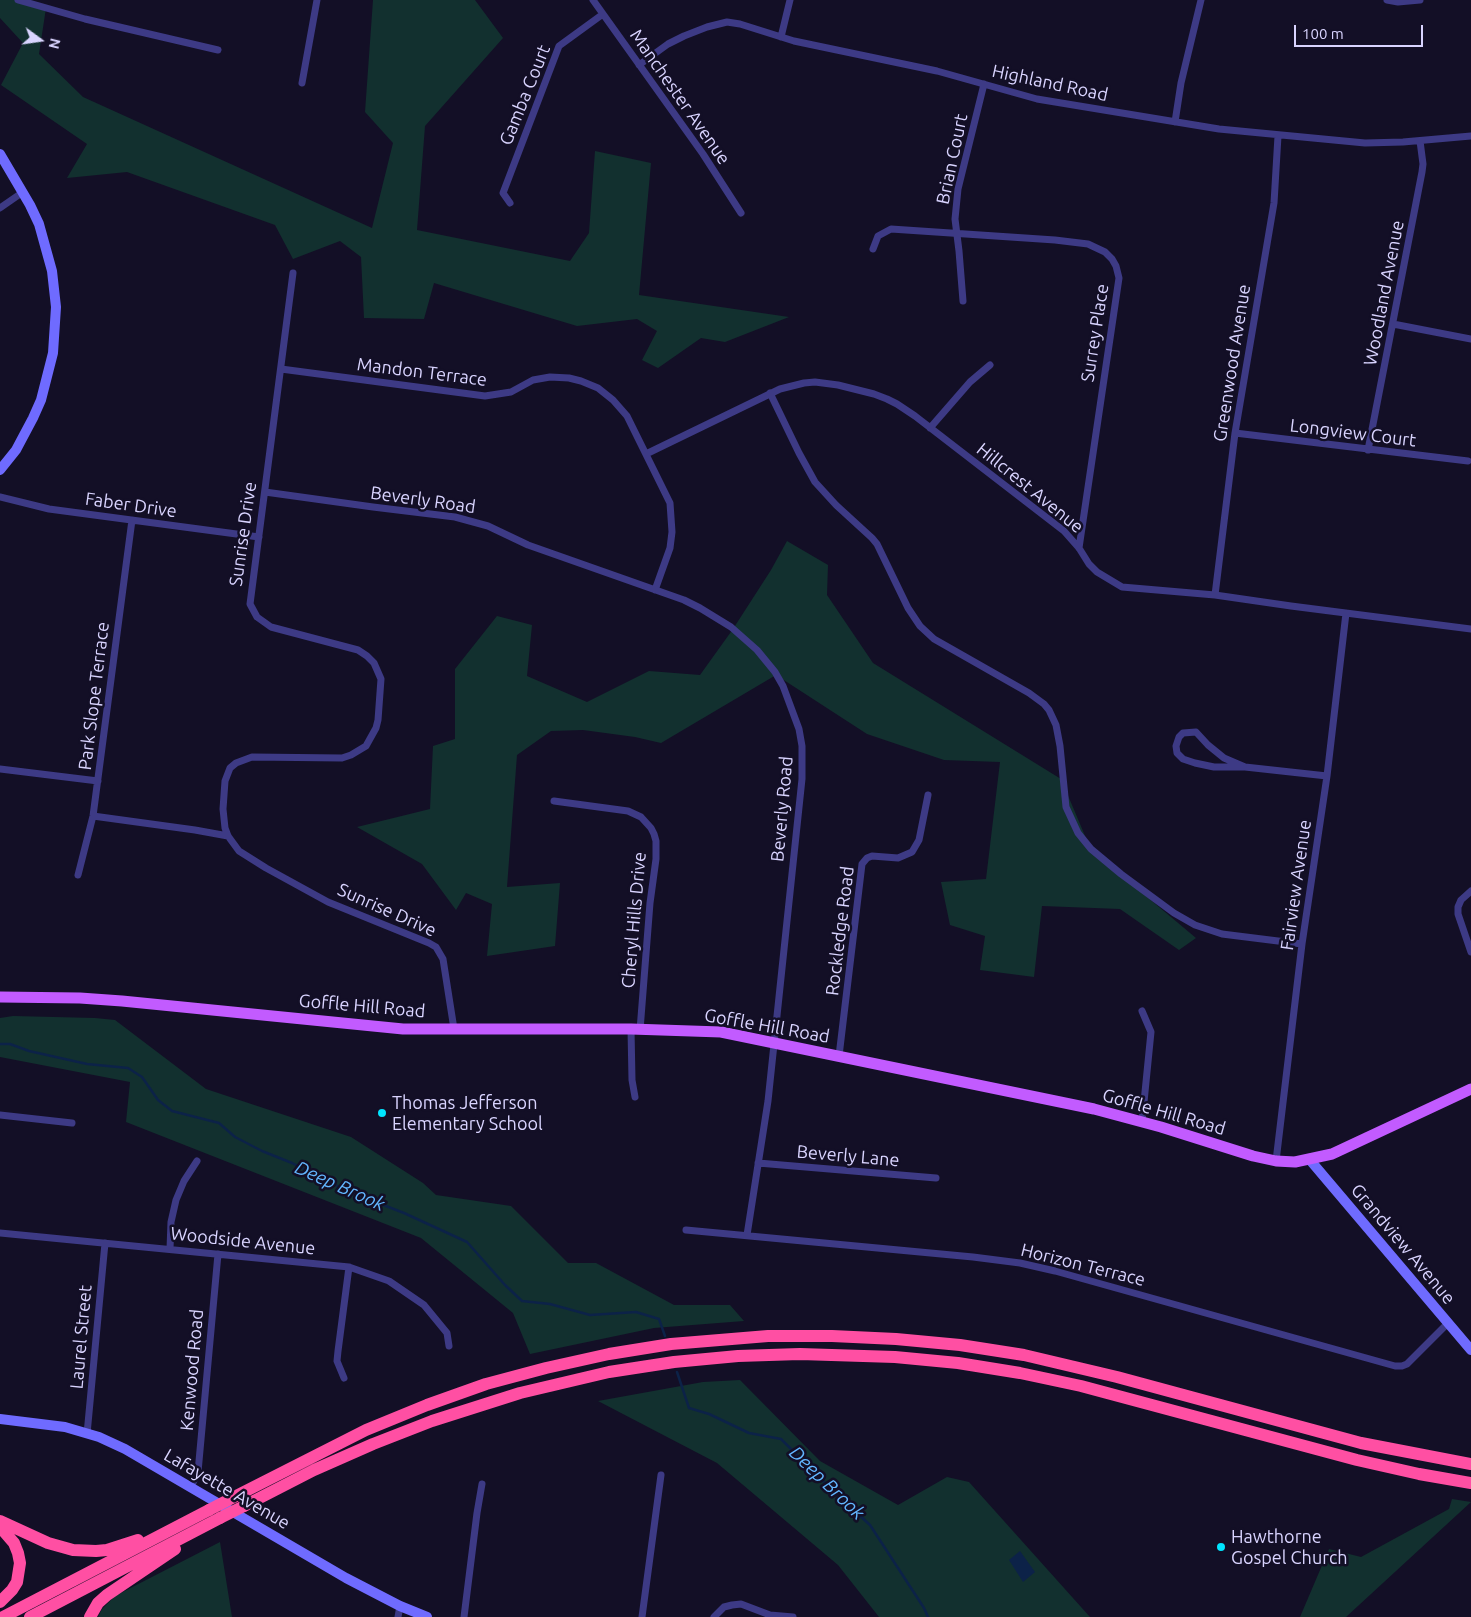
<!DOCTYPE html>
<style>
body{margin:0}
#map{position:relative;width:1471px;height:1617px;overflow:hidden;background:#130f26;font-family:Ubuntu,sans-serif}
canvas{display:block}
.north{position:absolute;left:15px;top:15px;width:50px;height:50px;-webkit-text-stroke:4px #130f26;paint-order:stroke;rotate:104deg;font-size:14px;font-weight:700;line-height:20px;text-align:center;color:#d9d4ff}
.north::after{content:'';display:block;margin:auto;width:18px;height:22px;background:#d9d4ff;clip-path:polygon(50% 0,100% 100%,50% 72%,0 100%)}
.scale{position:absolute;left:1294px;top:25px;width:129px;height:22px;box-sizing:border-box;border:2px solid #d9d4ff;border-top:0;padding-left:6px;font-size:15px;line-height:18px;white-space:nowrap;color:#d9d4ff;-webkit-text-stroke:4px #130f26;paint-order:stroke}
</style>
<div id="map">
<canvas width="1471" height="1617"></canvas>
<div class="north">N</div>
<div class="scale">100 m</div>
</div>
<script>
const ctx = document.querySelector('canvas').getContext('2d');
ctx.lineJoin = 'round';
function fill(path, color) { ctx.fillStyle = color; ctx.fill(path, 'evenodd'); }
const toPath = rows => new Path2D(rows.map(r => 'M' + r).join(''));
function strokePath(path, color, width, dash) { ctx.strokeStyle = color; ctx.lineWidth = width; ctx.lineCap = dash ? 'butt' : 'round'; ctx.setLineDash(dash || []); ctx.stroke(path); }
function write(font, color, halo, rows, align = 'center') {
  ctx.font = font + ' Ubuntu,sans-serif'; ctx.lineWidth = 5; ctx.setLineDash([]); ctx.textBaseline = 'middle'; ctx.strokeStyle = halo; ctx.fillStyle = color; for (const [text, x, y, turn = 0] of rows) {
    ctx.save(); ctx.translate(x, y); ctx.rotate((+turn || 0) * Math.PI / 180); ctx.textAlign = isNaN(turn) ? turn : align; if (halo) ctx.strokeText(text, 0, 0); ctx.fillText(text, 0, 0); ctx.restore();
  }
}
const green = toPath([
 [0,0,19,0,46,8,39,54,83,97,372,228,393,143,365,112,373,0,475,0,503,38,425,126,417,230,570,261,589,233,595,151,651,163,639,295,789,317,725,342,701,338,658,368,642,360,657,331,637,319,577,326,434,283,424,319,364,318,361,257,340,241,293,259,275,225,127,172,67,178,87,144,1,85,23,43,0,18],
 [787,541,828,565,827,595,873,663,1061,779,1091,850,1196,938,1179,950,1120,909,1042,906,1034,977,980,970,985,936,950,925,941,882,986,879,1000,762,944,760,867,734,776,675,661,743,635,737,583,730,551,731,517,755,507,887,560,883,555,946,487,956,492,904,466,893,456,910,422,864,357,827,430,809,433,746,455,739,455,669,497,616,532,625,527,676,587,702,649,671,700,675,733,629,771,570],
 [13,1016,95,1018,115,1020,206,1089,351,1137,423,1183,436,1195,511,1206,568,1263,596,1263,674,1305,730,1305,744,1321,654,1328,530,1354,513,1313,421,1238,126,1122,130,1082,0,1057,0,1018],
 [740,1380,820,1461,898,1505,947,1477,969,1482,1090,1617,879,1617,838,1565,717,1463,598,1401,703,1382],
 [1452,1499,1471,1502,1346,1617,1300,1617,1329,1549,1361,1557,1449,1509],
 [220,1542,232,1617,98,1617,102,1609,115,1596]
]);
const water = toPath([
 [1020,1551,1035,1572,1023,1582,1009,1560]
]);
const stream = toPath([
 [0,1044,10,1044,29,1051,87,1064,128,1068,142,1077,158,1100,172,1111,219,1123,235,1137,262,1151,292,1163,347,1191,404,1213,467,1242,505,1285,522,1301,550,1304,590,1315,636,1312,659,1319,665,1336],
 [677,1372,689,1408,709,1414,749,1433,781,1439,834,1492,870,1525,924,1608,928,1617]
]);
const street = toPath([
 [18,0,85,19,218,50],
 [593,0,703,154,741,213],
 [1387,0,1398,2,1420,0],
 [781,37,790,0],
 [639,65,668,44,684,36,707,27,727,22,740,24,794,41,937,71,1037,99,1219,129,1365,143,1403,142,1471,136],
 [302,83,317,0],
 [1175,122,1181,83,1201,0],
 [510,203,503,193,559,46,603,14],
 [0,208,23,192],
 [873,249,878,236,891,229,1055,240,1088,244,1105,252,1112,259,1116,266,1119,278,1079,548],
 [293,273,250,604,257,617,271,627,358,650,367,656,374,663,381,679,378,720,376,728,366,746,351,755,342,758,252,757,236,763,230,768,225,781,223,809,225,828,228,836,239,851,266,868,328,902,429,943,436,947,443,959,454,1029],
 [963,301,959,251,955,219,958,189,984,84],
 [1393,324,1471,339],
 [281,369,485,396,511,392,533,380,550,377,569,378,581,381,598,388,613,400,627,416,670,503,672,532,670,548,655,590],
 [770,393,799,453,815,482,836,505,872,538,877,544,908,608,920,626,934,639,1029,693,1044,704,1049,710,1056,725,1060,746,1066,807,1078,833,1091,849,1121,874,1174,913,1195,925,1222,934,1302,944],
 [930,428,970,382,990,365],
 [1235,433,1468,461],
 [1368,450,1422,172,1423,164,1420,141],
 [646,454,780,389,804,383,815,382,838,385,874,394,887,399,897,404,915,416,1064,531,1079,548,1089,564,1097,572,1122,587,1215,595,1291,606,1471,629],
 [265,492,373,507,455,517,488,526,528,545,684,600,700,608,731,627,757,650,775,672,783,686,799,729,802,746,802,779,768,1101,747,1235],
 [0,497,49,509,259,537],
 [1215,595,1235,433,1274,203,1278,136],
 [1245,767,1214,767,1195,763,1183,759,1177,753,1176,746,1179,737,1183,733,1196,732,1208,745,1224,758,1245,767,1327,776],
 [0,769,98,781],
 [554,801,628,811,641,817,651,828,654,834,656,841,656,859,650,903,640,1030],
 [93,816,195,830,228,836],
 [78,875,93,816,132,520],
 [1471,891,1461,900,1458,907,1458,914,1471,952],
 [1142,1011,1151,1032,1142,1122],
 [631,1029,632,1080,635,1097],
 [839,1056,862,864,867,858,872,856,898,858,912,852,919,840,928,795],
 [0,1115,72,1123],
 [1276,1161,1302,944,1327,776,1346,613],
 [758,1163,936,1178],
 [686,1230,973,1257,1020,1263,1055,1271,1395,1366,1402,1366,1407,1364,1448,1323],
 [0,1233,349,1267,389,1281,424,1305,447,1333,449,1346],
 [170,1249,171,1222,176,1200,184,1181,197,1161],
 [344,1378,337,1361,338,1351,349,1267],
 [87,1434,105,1243],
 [191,1487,198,1472,218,1254],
 [398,1617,400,1606],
 [464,1617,477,1513,482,1484],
 [642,1617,661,1475],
 [714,1617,724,1607,732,1605,741,1604,770,1615,793,1617]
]);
const secondary = toPath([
 [0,154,30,205,39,224,52,271,56,307,53,353,41,400,33,418,16,450,0,470],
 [1310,1160,1471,1350],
 [0,1419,65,1427,99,1437,125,1449,346,1578,400,1606,427,1617]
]);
const primary = toPath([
 [0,997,80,998,122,1001,403,1029,631,1029,721,1032,1094,1109,1161,1127,1253,1156,1276,1161,1295,1162,1332,1154,1471,1089]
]);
const highway = toPath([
 [234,1497,366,1430,427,1405,486,1384,546,1368,609,1354,671,1344,768,1336,832,1336,896,1339,960,1345,1024,1355,1117,1377,1361,1443,1471,1464],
 [244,1506,314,1470,373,1444,432,1421,520,1393,609,1372,674,1362,738,1356,800,1354,895,1357,958,1363,1020,1373,1081,1386,1357,1460,1419,1474,1471,1483],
 [0,1521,48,1543,73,1550,96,1551,107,1550,138,1540],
 [0,1527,14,1543,18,1553,20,1563,17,1582,12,1590,0,1602],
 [3,1617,209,1510],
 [30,1617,220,1518],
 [90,1617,98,1603,107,1595,175,1549]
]);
const highwayBridge = toPath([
 [209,1510,234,1497],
 [220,1518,244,1506]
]);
const markers = [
 [382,1113,5,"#00e5ff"],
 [1221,1547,5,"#00e5ff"]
];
const streetNames = [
 ["Highland Road",1050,83,12],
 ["Gamba Court",525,95,-68],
 ["Manchester Avenue",680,97,55],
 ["Brian Court",952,159,-78],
 ["Woodland Avenue",1384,293,-79],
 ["Surrey Place",1095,333,-81],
 ["Greenwood Avenue",1232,363,-81],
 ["Mandon Terrace",422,372,7],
 ["Longview Court",1353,433,7],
 ["Hillcrest Avenue",1030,488,39],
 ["Beverly Road",423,500,8],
 ["Faber Drive",131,505,8],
 ["Sunrise Drive",243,534,-82],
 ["Park Slope Terrace",94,696,-83],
 ["Beverly Road",782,809,-85],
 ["Fairview Avenue",1296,885,-82],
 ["Sunrise Drive",387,910,24],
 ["Cheryl Hills Drive",634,920,-85],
 ["Rockledge Road",840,931,-83],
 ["Goffle Hill Road",362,1006,5],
 ["Goffle Hill Road",767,1026,10],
 ["Goffle Hill Road",1164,1112,16],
 ["Beverly Lane",848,1156,5],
 ["Woodside Avenue",243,1241,6],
 ["Grandview Avenue",1403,1244,50],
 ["Horizon Terrace",1083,1265,14],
 ["Laurel Street",81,1337,-85],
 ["Kenwood Road",192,1370,-85],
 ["Lafayette Avenue",227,1489,30]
];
const poiNames = [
 ["Thomas Jefferson",392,1103],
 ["Elementary School",392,1124],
 ["Hawthorne",1231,1537],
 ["Gospel Church",1231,1558]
];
const waterNames = [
 ["Deep Brook",340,1186,24],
 ["Deep Brook",827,1483,44]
];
fill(green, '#12302f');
fill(water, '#0c2248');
strokePath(stream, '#0c2248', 2.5);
strokePath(street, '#3d3a85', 7);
strokePath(secondary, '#6f6bff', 10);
strokePath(primary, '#c25bff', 11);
strokePath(highway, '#ff4fa3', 12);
strokePath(highwayBridge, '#ff4fa3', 12);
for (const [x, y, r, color] of markers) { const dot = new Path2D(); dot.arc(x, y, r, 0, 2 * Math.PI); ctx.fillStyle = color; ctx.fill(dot); strokePath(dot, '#130f26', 2); }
write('18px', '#d9d4ff', '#130f26', streetNames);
write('18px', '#d9d4ff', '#130f26', poiNames, 'left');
write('italic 19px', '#62b6ff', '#130f26', waterNames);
</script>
